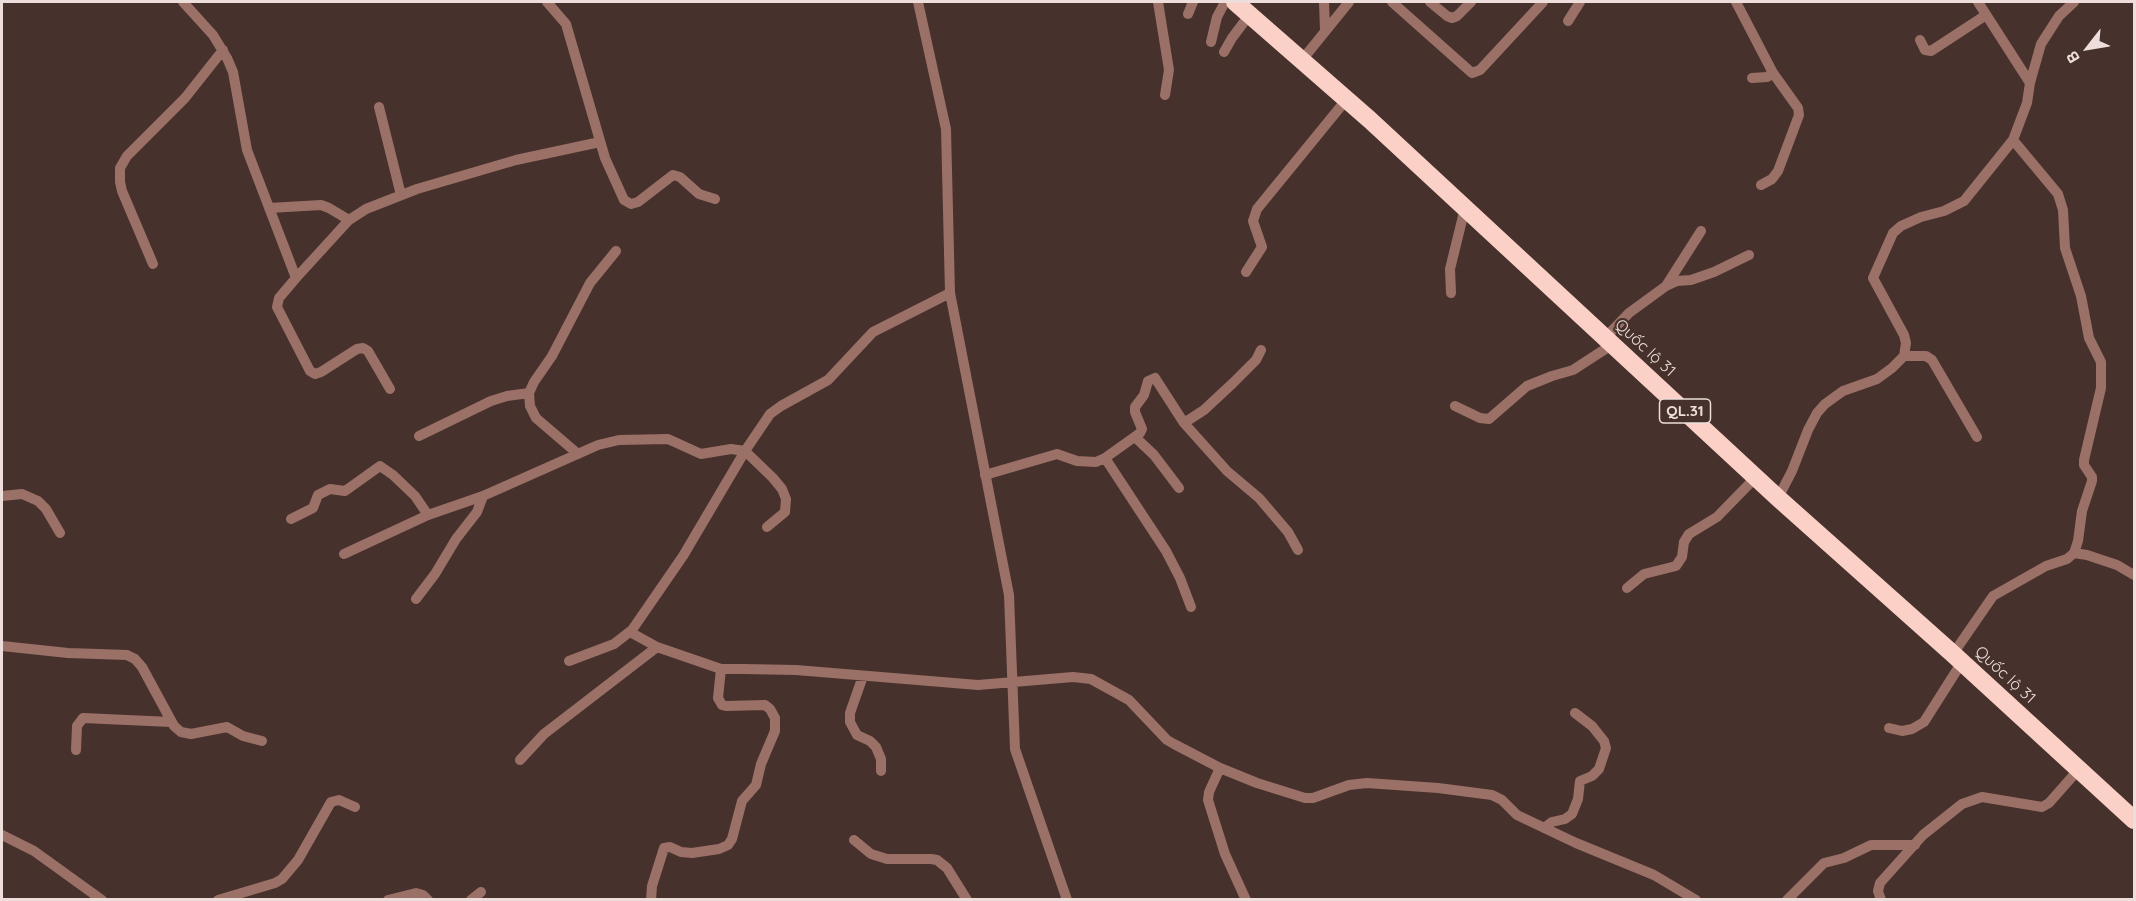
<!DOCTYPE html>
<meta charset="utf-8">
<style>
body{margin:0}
#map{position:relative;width:2136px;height:901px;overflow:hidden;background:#47312c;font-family:Quicksand,sans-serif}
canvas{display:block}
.frame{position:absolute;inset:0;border:3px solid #eddedb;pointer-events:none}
.north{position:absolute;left:2058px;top:18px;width:60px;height:60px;-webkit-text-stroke:4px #47312c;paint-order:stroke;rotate:239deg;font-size:16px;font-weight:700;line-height:24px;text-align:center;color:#eddedb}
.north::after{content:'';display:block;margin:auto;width:21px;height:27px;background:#eddedb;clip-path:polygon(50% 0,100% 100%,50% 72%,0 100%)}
</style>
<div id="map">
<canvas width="2136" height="901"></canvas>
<div class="frame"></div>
<div class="north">B</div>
</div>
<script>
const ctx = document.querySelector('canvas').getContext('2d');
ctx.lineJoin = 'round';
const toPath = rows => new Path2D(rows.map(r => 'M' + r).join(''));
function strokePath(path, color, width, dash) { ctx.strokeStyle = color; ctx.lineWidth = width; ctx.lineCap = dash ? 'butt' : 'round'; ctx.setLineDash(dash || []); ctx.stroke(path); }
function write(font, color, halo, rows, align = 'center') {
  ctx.font = font + ' Quicksand,sans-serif'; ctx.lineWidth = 4.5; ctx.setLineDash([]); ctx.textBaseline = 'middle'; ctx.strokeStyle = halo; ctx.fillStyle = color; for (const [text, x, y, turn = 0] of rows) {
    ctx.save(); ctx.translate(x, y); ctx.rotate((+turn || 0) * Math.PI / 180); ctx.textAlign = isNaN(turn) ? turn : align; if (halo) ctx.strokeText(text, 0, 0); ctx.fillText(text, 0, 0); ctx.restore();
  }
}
const street = toPath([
 [183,2,213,35,227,58,233,72,247,150,296,278],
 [547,2,566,24,605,158,624,200,631,204,638,202,673,175,680,177,699,194,715,199],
 [918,2,946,129,950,293,1009,595,1015,749,1067,900],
 [1158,2,1169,70,1165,95],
 [1324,2,1325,30],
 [1392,2,1472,73,1480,70,1543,2],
 [1430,2,1447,16,1452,18,1457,16,1471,2],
 [1736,2,1773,73,1798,108,1799,115,1778,171,1772,179,1761,185],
 [1978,2,2030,83],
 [1188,14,1193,2],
 [1568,21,1580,2],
 [1920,40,1925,50,1931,51,1986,15],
 [1211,42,1217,17,1225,2],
 [1224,52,1232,38,1250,14],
 [1302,60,1349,2],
 [1752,78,1767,77,1773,73],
 [379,107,401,195],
 [269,208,321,205,329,208,349,220],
 [153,264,122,191,120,182,120,168,127,156,185,98,223,50],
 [1246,272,1262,247,1253,221,1257,209,1346,100],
 [1666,286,1701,231],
 [1451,293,1450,269,1465,208],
 [1605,338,1629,313,1666,286,1677,281,1691,280,1714,272,1749,255],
 [1904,356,1926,356,1932,360,1977,437],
 [390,389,368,351,363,348,357,349,321,372,315,374,310,371,277,307,279,298,296,278,349,220,366,209,417,189,516,160,600,142],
 [1455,406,1480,418,1489,419,1527,386,1552,376,1573,370,1613,344],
 [1184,423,1204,410,1233,383,1256,360,1261,350],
 [419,436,491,401,507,396,529,393],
 [1136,438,1154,455,1179,488],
 [578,454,536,418,530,406,529,393,534,382,552,356,590,283,616,251],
 [1105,458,1166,551,1180,578,1191,607],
 [985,475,1057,454,1077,461,1096,462,1105,458,1140,433,1142,429,1135,412,1135,407,1144,395,1148,381,1155,378,1184,423,1227,471,1259,498,1288,532,1298,550],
 [2,496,22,494,38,501,46,509,60,533],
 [1778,498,1792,471,1808,430,1817,413,1825,404,1843,391,1877,379,1892,368,1904,356,1906,343,1904,335,1873,278,1893,233,1901,226,1921,217,1944,211,1964,201,2013,140,2027,103,2030,83,2041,44,2059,16,2074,2],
 [291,519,313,508,318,495,330,489,345,491,380,466,393,475,415,496,428,515],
 [2074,553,2087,555,2117,565,2134,575],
 [344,554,428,515,483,496,598,445,619,440,668,439,701,454,731,449,745,451,773,478,782,489,786,499,785,512,767,527],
 [1627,588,1644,574,1676,566,1682,557,1684,542,1689,534,1717,517,1756,477],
 [416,599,435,574,456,539,477,512,483,496],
 [630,632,657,647,721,669],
 [2,646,68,653,127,655,135,659,142,667,174,726,181,732,191,734,227,727,243,736,262,741],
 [1953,654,1993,596,2046,566,2067,559,2074,553,2078,541,2082,511,2092,481,2092,477,2084,465,2084,460,2101,388,2101,362,2089,338,2081,296,2065,248,2063,210,2058,194,2013,140],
 [569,661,614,644,632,630,683,556,745,451,770,414,781,406,828,380,873,332,950,293],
 [863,676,850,713,850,722,857,735,870,741,876,747,881,759,881,771],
 [1889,728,1902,731,1912,729,1924,722,1962,662],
 [76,750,77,726,83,718,171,722],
 [520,760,544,734,657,647],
 [1220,768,1209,792,1208,800,1225,854,1246,900],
 [1544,828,1552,822,1565,819,1572,814,1578,799,1580,781,1592,776,1599,769,1606,748,1604,741,1592,726,1575,713],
 [2,835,34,851,102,900],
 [854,840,871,854,887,859,931,859,937,860,947,868,967,900],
 [218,900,275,883,282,879,298,860,331,802,339,800,355,807],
 [388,900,416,893,423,895,428,900],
 [471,900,481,892],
 [651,900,652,886,664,848,670,847,681,852,692,853,719,849,728,845,732,839,742,801,756,785,761,764,775,731,775,718,770,709,765,705,726,706,722,705,718,698,721,669,743,669,796,670,978,685,1073,677,1091,679,1129,700,1167,740,1174,744,1220,768,1257,783,1305,798,1313,798,1349,785,1367,783,1438,788,1492,795,1502,800,1517,815,1576,843,1654,875,1696,900],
 [1787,900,1824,863,1844,858,1871,845,1915,845],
 [1881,900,1878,891,1880,883,1923,835,1962,804,1982,797,2042,807,2049,803,2079,769]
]);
const highway = toPath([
 [1235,2,1370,120,1778,498,1953,654,2134,820]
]);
const shields = [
 [1685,411,51]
];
const shieldNames = [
 ["QL.31",1685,411]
];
const streetNames = [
 ["Quốc lộ 31",1645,348,43],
 ["Quốc lộ 31",2005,675,43]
];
strokePath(street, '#9b7067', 10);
strokePath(highway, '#fbd0c7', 18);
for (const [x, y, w] of shields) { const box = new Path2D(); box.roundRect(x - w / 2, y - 12, w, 24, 4.5); ctx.fillStyle = '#47312c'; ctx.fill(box); strokePath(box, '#eddedb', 1.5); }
write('bold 15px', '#eddedb', null, shieldNames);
write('16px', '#eddedb', '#47312c', streetNames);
</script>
